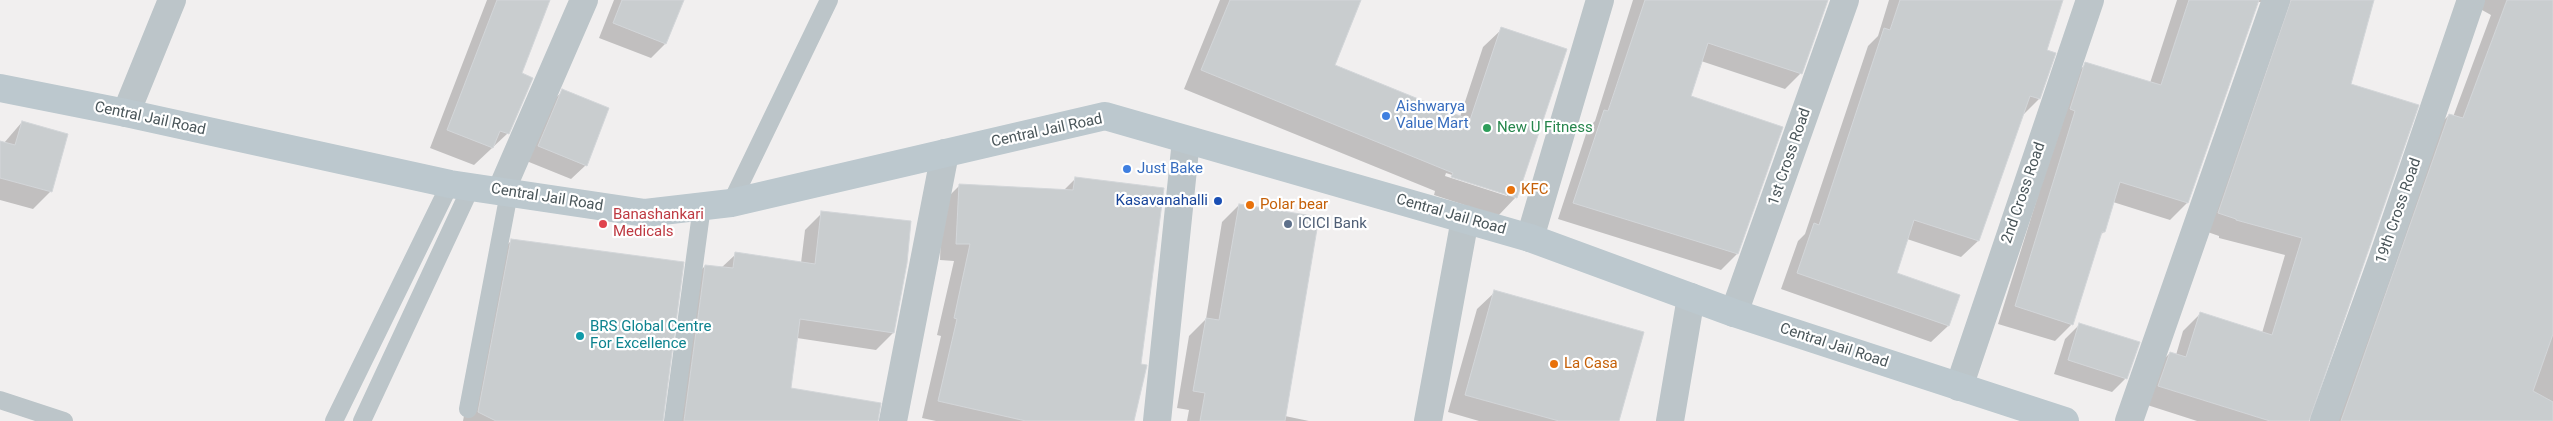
<!DOCTYPE html>
<style>
body{margin:0}
canvas{display:block;background:#f1efef}
</style>
<canvas width="2553" height="421"></canvas>
<script>
const ctx = document.querySelector('canvas').getContext('2d');
ctx.lineJoin = 'round';
function fill(path, color) { ctx.fillStyle = color; ctx.fill(path, 'evenodd'); }
const toPath = rows => new Path2D(rows.map(r => 'M' + r).join(''));
function strokePath(path, color, width, dash) { ctx.strokeStyle = color; ctx.lineWidth = width; ctx.lineCap = dash ? 'butt' : 'round'; ctx.setLineDash(dash || []); ctx.stroke(path); }
function write(font, color, halo, rows, align = 'center') {
  ctx.font = font + ' Roboto,sans-serif'; ctx.lineWidth = 4.5; ctx.setLineDash([]); ctx.textBaseline = 'middle'; ctx.strokeStyle = halo; ctx.fillStyle = color; for (const [text, x, y, turn = 0] of rows) {
    ctx.save(); ctx.translate(x, y); ctx.rotate((+turn || 0) * Math.PI / 180); ctx.textAlign = isNaN(turn) ? turn : align; if (halo) ctx.strokeText(text, 0, 0); ctx.fillText(text, 0, 0); ctx.restore();
  }
}
const shadow = toPath([
 [487,0,546,0,521,74,508,133,474,165,430,148],
 [614,0,682,0,665,44,651,58,599,38],
 [1220,0,1360,0,1333,65,1460,117,1483,47,1502,29,1516,197,1498,216,1434,195,1435,191,1184,89],
 [1446,173,1507,193,1507,196,1445,176],
 [1633,0,1809,0,1801,73,1785,89,1701,61,1689,97,1737,254,1721,270,1558,219,1588,128,1595,121],
 [1889,0,2062,0,2046,47,2039,99,2022,116,1978,241,1961,257,1907,239,1895,273,1958,296,1948,326,1931,342,1781,289,1798,241,1805,234,1868,46,1878,36],
 [2177,0,2373,0,2350,85,2308,421,2197,421,2141,403,2153,370,2170,353,2176,355,2183,331,2200,314,2262,333,2285,255,2219,238,2219,236,2202,230,2263,2,2257,2,2187,203,2170,220,2113,202,2104,232,2099,236,2072,324,2055,341,1998,324,2059,128,2068,81,2086,64,2150,83],
 [2464,0,2553,0,2553,421,2330,421,2431,133,2449,115,2453,117,2491,15],
 [563,91,586,165,571,179,524,160,548,105],
 [22,122,51,191,33,209,0,200,0,142,4,143],
 [1075,179,1133,421,936,421,922,418,941,336,937,335,954,261,940,260,942,203,959,186,1063,191],
 [1239,205,1285,416,1309,421,1187,421,1189,410,1177,408,1189,336,1206,319,1222,222],
 [822,213,893,333,876,350,797,338,790,389,877,421,670,421,688,283,705,266,721,268,736,254,801,263,805,230],
 [511,241,662,421,463,421,494,258],
 [1495,292,1617,421,1479,421,1448,412,1477,309],
 [2080,324,2126,378,2112,392,2054,374,2065,339]
]);
const building = toPath([
 [497,0,550,0,522,73,533,78,509,134,500,131,493,148,447,130,497,0],
 [622,0,684,0,666,44,613,23,622,0],
 [1230,0,1361,0,1335,65,1470,120,1501,27,1567,49,1517,198,1451,177,1453,173,1201,70,1230,0],
 [1645,0,1828,0,1802,74,1708,43,1691,96,1783,127,1738,254,1573,203,1604,110,1608,111,1645,0],
 [1900,0,2063,0,2047,50,2056,53,2040,99,2030,96,1979,241,1914,220,1897,273,1960,295,1949,326,1797,273,1814,223,1819,225,1884,28,1890,30,1900,0],
 [2189,0,2259,0,2188,203,2120,182,2105,232,2102,232,2073,325,2015,306,2075,111,2070,109,2085,62,2161,85,2189,0],
 [2291,0,2374,0,2351,84,2419,105,2309,421,2270,421,2158,386,2170,352,2186,357,2200,312,2272,335,2302,238,2236,220,2236,219,2218,213,2291,0],
 [2507,0,2553,0,2553,334,2533,391,2553,402,2553,421,2341,421,2449,114,2463,118,2507,0],
 [562,89,609,108,587,166,538,146,562,89],
 [22,121,68,134,52,192,0,178,0,141,15,145,22,121],
 [1075,177,1164,188,1141,364,1147,365,1134,421,1026,421,938,401,957,319,954,318,970,244,956,244,959,184,1073,190,1075,177],
 [1239,204,1319,217,1285,421,1200,421,1205,393,1193,391,1206,318,1219,320,1239,204],
 [821,211,911,221,907,263,894,333,800,319,791,388,881,403,878,421,684,421,705,265,733,268,735,252,815,264,821,211],
 [511,239,684,262,663,421,496,421,478,412,511,239],
 [1494,290,1644,332,1619,421,1559,421,1465,395,1494,290],
 [2079,323,2140,342,2127,379,2068,360,2079,323]
]);
const lane = toPath([
 [731,203,829,0],
 [0,400,64,421],
 [468,409,509,193],
 [334,421,450,184],
 [362,421,471,187],
 [673,421,702,206]
]);
const street = toPath([
 [126,113,172,0],
 [501,191,584,0],
 [1530,238,1600,0],
 [1734,313,1845,0],
 [1959,387,2090,0],
 [893,421,945,153],
 [1157,421,1186,140],
 [1428,421,1465,219],
 [1670,421,1691,297],
 [2129,421,2276,0],
 [2324,421,2382,260,2471,0]
]);
const secondary = toPath([
 [0,88,126,113,450,184,645,213,731,203,1105,116,1530,238,1734,313,2065,421]
]);
const markers = [
 [1386,116,5,"#3f7fe0"],
 [1487,128,5,"#2e9e5b"],
 [1127,169,5,"#3f7fe0"],
 [1511,190,5,"#e8710a"],
 [1218,201,5,"#1a4fb4"],
 [1250,205,5,"#e8710a"],
 [603,224,5,"#e0444e"],
 [1288,224,5,"#5c6f8a"],
 [580,336,5,"#0f9aa8"],
 [1554,364,5,"#e8710a"]
];
const shopNames = [
 ["Aishwarya",1396,107],
 ["Value Mart",1396,124],
 ["Just Bake",1137,169]
];
const streetNames = [
 ["Central Jail Road",150,119,12],
 ["Central Jail Road",1047,131,-12],
 ["1st Cross Road",1790,157,-71],
 ["2nd Cross Road",2024,193,-71],
 ["Central Jail Road",547,198,9],
 ["19th Cross Road",2399,211,-71],
 ["Central Jail Road",1451,215,16],
 ["Central Jail Road",1834,346,18]
];
const leisureNames = [
 ["New U Fitness",1497,128]
];
const foodNames = [
 ["KFC",1521,190],
 ["Polar bear",1260,205],
 ["La Casa",1564,364]
];
const transitNames = [
 ["Kasavanahalli",1208,201]
];
const healthNames = [
 ["Banashankari",613,215],
 ["Medicals",613,232]
];
const serviceNames = [
 ["ICICI Bank",1298,224]
];
const cultureNames = [
 ["BRS Global Centre",590,327],
 ["For Excellence",590,344]
];
fill(shadow, '#0003');
fill(building, '#c9cdcf');
strokePath(building, '#d3d6d9', 1);
strokePath(lane, '#bcc5c9', 18);
strokePath(street, '#bcc5c9', 28);
strokePath(secondary, '#bcc8ce', 28);
for (const [x, y, r, color] of markers) { const dot = new Path2D(); dot.arc(x, y, r, 0, 2 * Math.PI); ctx.fillStyle = color; ctx.fill(dot); strokePath(dot, '#fff', 2); }
write('15px', '#366cbe', '#fff', shopNames, 'left');
write('15px', '#495559', '#fff', streetNames);
write('15px', '#27864d', '#fff', leisureNames, 'left');
write('15px', '#c56008', '#fff', foodNames, 'left');
write('15px', '#164399', '#fff', transitNames, 'right');
write('15px', '#be3a42', '#fff', healthNames, 'left');
write('15px', '#4e5e75', '#fff', serviceNames, 'left');
write('15px', '#0d838f', '#fff', cultureNames, 'left');
</script>
